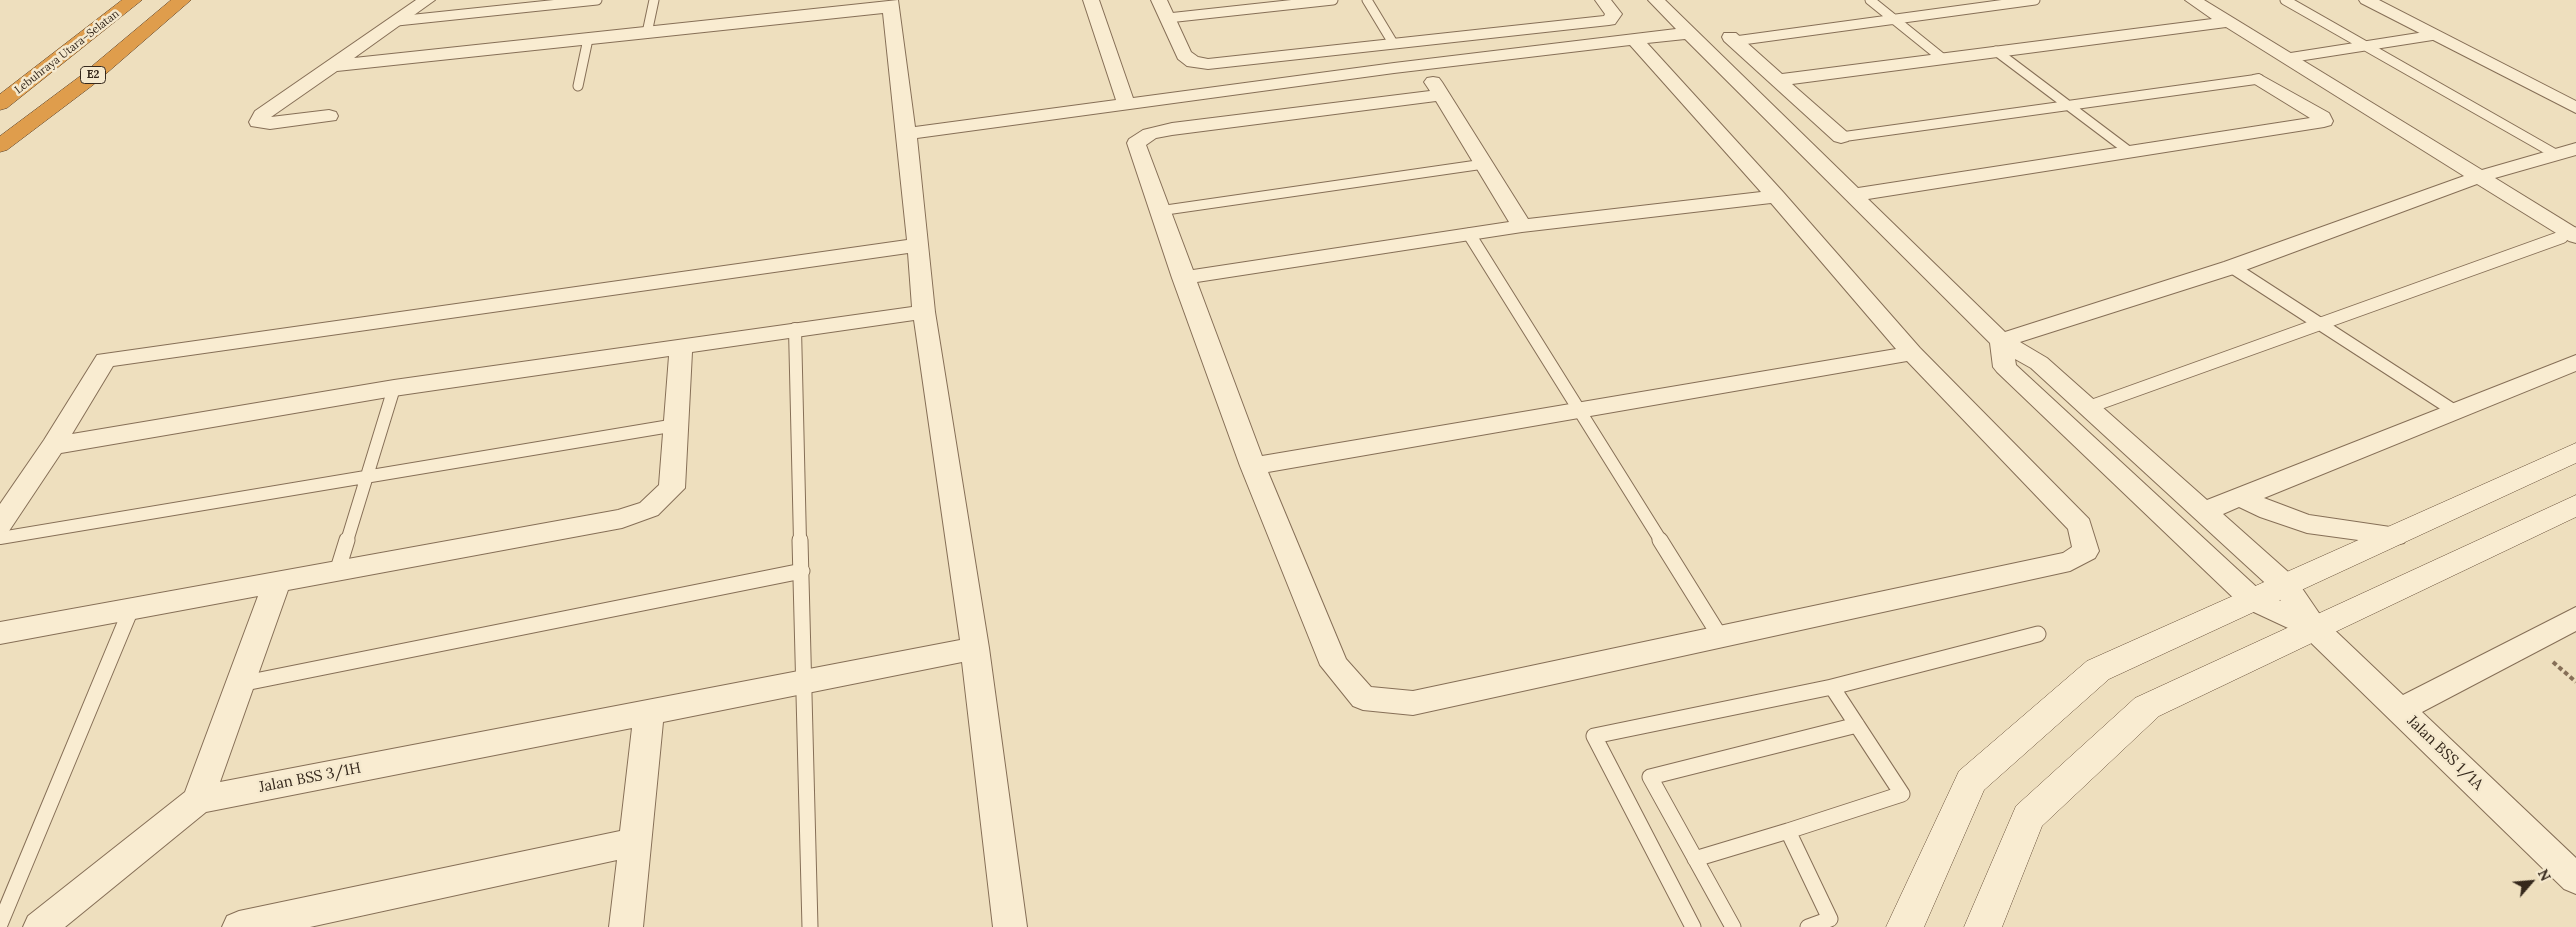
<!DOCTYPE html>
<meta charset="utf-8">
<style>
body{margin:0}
#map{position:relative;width:2576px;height:927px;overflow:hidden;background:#eedfbe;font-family:Lora,serif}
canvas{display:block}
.north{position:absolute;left:2506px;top:857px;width:50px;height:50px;-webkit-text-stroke:4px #f5e9ce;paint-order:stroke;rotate:63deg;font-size:14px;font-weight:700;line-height:20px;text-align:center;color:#35281c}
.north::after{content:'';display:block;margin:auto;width:18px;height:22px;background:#35281c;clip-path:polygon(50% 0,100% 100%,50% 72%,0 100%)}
</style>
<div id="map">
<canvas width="2576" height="927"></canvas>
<div class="north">N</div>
</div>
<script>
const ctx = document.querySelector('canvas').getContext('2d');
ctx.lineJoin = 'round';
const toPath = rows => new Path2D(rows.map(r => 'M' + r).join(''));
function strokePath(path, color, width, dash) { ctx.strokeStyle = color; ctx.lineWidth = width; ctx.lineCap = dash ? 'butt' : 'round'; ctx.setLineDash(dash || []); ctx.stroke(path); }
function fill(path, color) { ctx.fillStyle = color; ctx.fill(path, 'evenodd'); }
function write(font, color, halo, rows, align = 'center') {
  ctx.font = font + ' Lora,serif'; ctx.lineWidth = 5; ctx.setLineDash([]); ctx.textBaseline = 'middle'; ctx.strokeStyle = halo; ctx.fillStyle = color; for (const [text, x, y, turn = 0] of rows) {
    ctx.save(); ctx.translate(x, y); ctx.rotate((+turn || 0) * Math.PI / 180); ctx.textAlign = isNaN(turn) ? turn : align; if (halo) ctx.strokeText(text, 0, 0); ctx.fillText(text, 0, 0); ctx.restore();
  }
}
const path = toPath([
 [2553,662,2576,682]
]);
const laneFar2 = toPath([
 [1367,0,1393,43],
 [1870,0,1942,58],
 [2285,0,2557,155],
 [1168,18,1333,0],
 [397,21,597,0],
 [647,33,654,0],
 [1735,41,2035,0],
 [1996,51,2130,152],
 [2288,58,2435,35],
 [578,86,588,39],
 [1841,137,2259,79],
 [1159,211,1484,164],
 [1469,233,1472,238],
 [2559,238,2576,232]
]);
const laneFar1 = toPath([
 [1471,237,1661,541],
 [2232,267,2456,412],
 [795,329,800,541],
 [2089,407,2562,237],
 [0,538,676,425],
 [347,541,394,388]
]);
const lane = toPath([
 [800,540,810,927],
 [1660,540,1721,638],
 [338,569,347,540],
 [240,684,802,571],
 [1695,859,1788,831],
 [0,924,131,609],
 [1693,927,1594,736,1832,687,2038,634],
 [1733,927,1650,777,1857,725],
 [1808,927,1830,919,1788,831,1902,794,1832,687]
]);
const street = toPath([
 [416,0,435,0,354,58,898,0,915,127,1116,100,1083,0,1099,0,1133,98,1394,63,1676,29,1648,0,1665,0,1858,188,2310,118,2253,83,2250,79,2253,75,2259,74,2329,113,2333,121,2331,125,2324,127,1868,199,2005,332,2224,262,2464,176,2226,27,1792,84,1848,133,1850,137,1848,141,1841,143,1834,141,1724,41,1722,37,1724,33,1736,33,1782,74,2212,19,2185,0,2204,0,2482,170,2576,143,2576,155,2495,178,2576,228,2576,243,2569,241,2477,184,2240,272,2020,342,2047,358,2207,500,2576,355,2576,371,2264,498,2309,515,2404,529,2408,536,2404,543,2395,545,2307,533,2260,517,2239,507,2223,514,2295,578,2323,619,2403,695,2576,607,2576,631,2422,712,2576,858,2576,894,2564,889,2303,635,2243,607,1997,372,1993,367,1990,343,1685,39,1647,43,1783,192,1920,348,2089,519,2099,551,2095,558,2070,571,1413,715,1363,710,1353,706,1320,665,1240,466,1172,278,1127,143,1129,139,1143,130,1172,123,1430,91,1424,82,1427,78,1433,77,1439,78,1442,82,1528,219,1761,192,1630,45,1394,73,917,138,935,312,989,648,1027,927,993,927,962,662,663,722,643,927,609,927,617,860,310,927,222,927,227,916,239,911,620,831,632,728,206,812,65,927,23,927,28,916,185,792,258,596,0,644,0,622,618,510,640,503,659,485,669,356,394,396,61,453,9,531,0,533,0,504,44,440,97,355,907,240,883,13,337,71,271,117,329,110,336,112,338,116,336,120,270,129,251,126,249,122,255,111,416,0],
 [1436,101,1509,222,1193,270,1146,145,1156,138,1172,135,1436,101],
 [1771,203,1896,349,1262,456,1197,282,1522,232,1771,203],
 [908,253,912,307,394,380,72,434,113,366,908,253],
 [914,320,960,640,220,782,288,590,622,528,658,515,685,488,692,352,914,320],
 [2015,359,2031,368,2275,592,2281,601,2263,593,2016,365,2015,359],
 [1907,361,2068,529,2072,547,2063,553,1413,691,1371,687,1346,659,1268,472,1907,361],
 [1151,0,1167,0,1191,52,1198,57,1208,59,1604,16,1605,14,1595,0,1611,0,1622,14,1615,24,1609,25,1208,69,1187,66,1178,59,1151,0],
 [2359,0,2379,0,2576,101,2576,113,2361,3,2359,0]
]);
const secondary = toPath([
 [2576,443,2576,463,2109,679,1984,790,1924,927,1886,927,1959,771,2087,661,2576,443],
 [2576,495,2576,517,2159,716,2042,826,2002,927,1964,927,2016,806,2135,698,2576,495]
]);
const highway = toPath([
 [122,0,142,0,7,108,0,110,0,94,122,0],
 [171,0,191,0,93,85,7,150,0,152,0,136,79,77,171,0]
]);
const farStreetnames = [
 ["Lebuhraya Utara–Selatan",67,52,-38]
];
const shields = [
 [93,75,25]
];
const shieldNames = [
 ["E2",93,75]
];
const nearStreetnames = [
 ["Jalan BSS 1/1A",2445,753,44],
 ["Jalan BSS 3/1H",310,778,-11]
];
strokePath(laneFar2, '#866f57', 11);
strokePath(laneFar1, '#866f57', 14);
strokePath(lane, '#866f57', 17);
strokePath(street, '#866f57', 2);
strokePath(secondary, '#68503a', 1);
strokePath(highway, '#533e2b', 1);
strokePath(path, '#866f57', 4, [4.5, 3]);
strokePath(laneFar2, '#f9ecd1', 9);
strokePath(laneFar1, '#f9ecd1', 12);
strokePath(lane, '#f9ecd1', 15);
fill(street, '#f9ecd1');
fill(secondary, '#f9ecd1');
fill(highway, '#df9d4c');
write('11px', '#35281c', '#f5e9ce', farStreetnames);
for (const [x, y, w] of shields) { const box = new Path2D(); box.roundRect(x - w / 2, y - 8.5, w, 17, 4); ctx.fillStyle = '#f5e9ce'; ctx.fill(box); strokePath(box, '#35281c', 1); }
write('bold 11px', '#35281c', null, shieldNames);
write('15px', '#35281c', '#f5e9ce', nearStreetnames);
</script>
